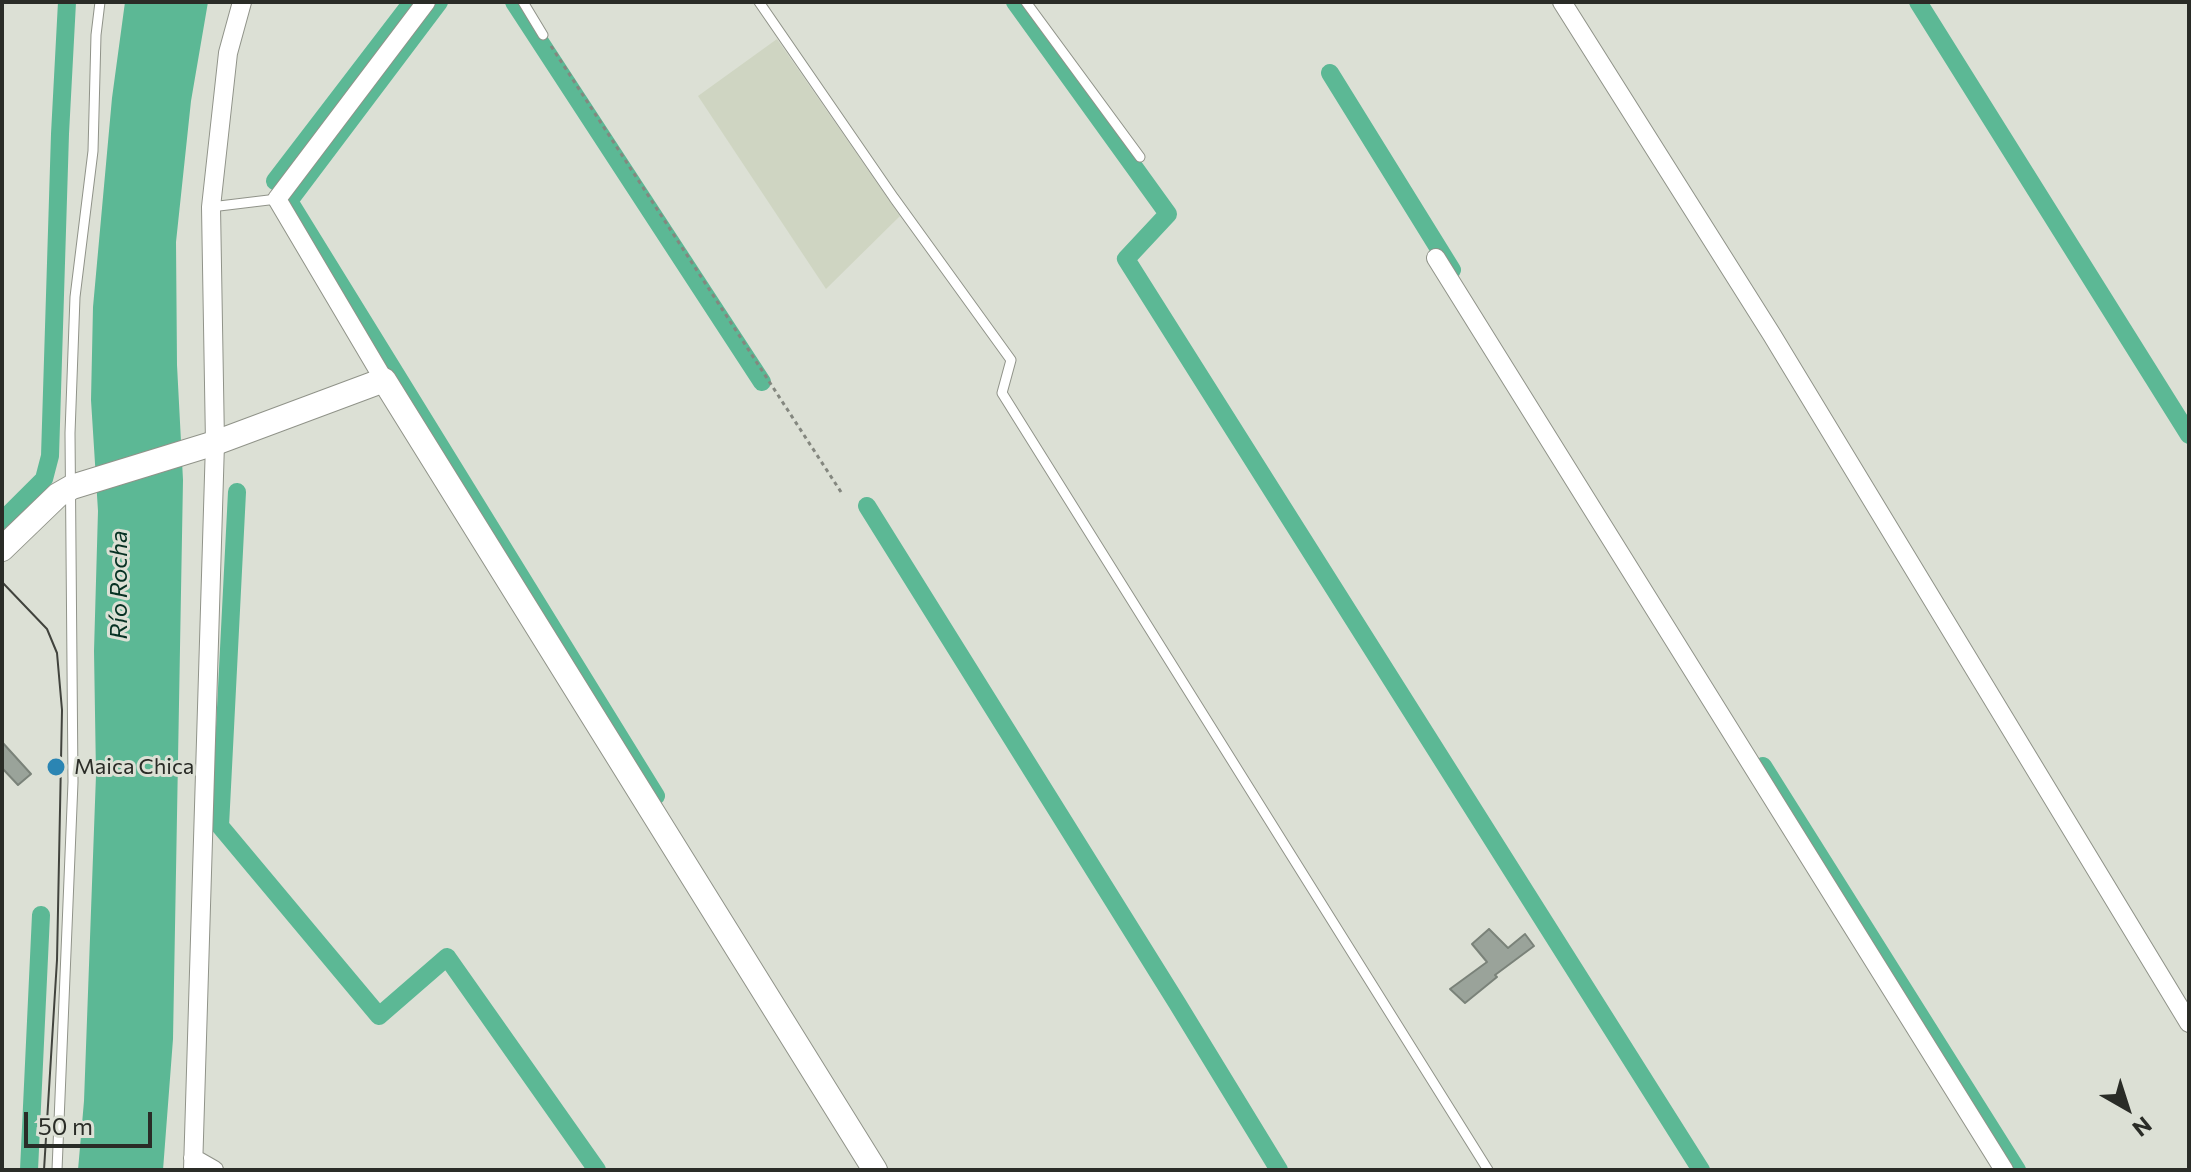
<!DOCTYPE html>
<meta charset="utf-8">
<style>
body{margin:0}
#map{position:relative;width:2191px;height:1172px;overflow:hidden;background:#dce0d5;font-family:Commissioner,sans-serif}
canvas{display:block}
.frame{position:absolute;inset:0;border:4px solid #2a2c27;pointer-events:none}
.north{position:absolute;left:2087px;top:1068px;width:80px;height:80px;-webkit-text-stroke:6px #dce0d5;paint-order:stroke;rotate:141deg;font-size:22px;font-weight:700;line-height:32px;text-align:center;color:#2a2c27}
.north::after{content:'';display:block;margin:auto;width:28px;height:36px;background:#2a2c27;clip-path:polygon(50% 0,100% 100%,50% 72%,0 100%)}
.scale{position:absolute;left:24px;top:1112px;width:128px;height:36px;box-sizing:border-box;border:4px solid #2a2c27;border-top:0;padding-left:10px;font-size:24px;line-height:28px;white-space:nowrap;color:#2a2c27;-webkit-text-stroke:6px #dce0d5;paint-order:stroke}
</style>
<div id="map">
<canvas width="2191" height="1172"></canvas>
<div class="frame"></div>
<div class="north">N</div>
<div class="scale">50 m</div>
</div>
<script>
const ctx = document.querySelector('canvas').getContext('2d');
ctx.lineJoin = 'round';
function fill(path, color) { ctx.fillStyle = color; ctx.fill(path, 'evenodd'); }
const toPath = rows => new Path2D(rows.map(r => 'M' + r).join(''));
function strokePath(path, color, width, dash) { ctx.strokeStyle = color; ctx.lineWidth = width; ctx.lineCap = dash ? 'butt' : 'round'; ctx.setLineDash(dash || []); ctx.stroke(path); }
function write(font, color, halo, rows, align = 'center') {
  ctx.font = font + ' Commissioner,sans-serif'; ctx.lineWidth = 6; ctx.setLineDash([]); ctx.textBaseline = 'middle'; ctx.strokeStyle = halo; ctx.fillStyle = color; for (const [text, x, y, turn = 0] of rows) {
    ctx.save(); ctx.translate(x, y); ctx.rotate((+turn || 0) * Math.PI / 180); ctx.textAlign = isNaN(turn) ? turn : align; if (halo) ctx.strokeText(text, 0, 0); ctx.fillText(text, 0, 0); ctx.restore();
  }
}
const built = toPath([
 [777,39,900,216,826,289,698,96]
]);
const water = toPath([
 [125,2,208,2,191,101,176,242,177,365,183,480,173,1039,163,1170,78,1170,84,1101,96,775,94,651,98,511,91,400,93,307,112,98]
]);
const canal = toPath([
 [439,2,289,201,656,796],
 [514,2,762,382],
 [1015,2,1168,214,1126,259,1701,1170],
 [1918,2,2189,435],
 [1330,73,1452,270],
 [275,181,412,2],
 [237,492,220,826,379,1016,447,957,597,1170],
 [867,506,1177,1003,1279,1170],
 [2,521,44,479,50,456,60,134,67,2],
 [1763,766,2017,1170],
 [29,1170,41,915]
]);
const building = toPath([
 [2,742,31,774,18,785,2,768,2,742],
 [1489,929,1508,948,1525,934,1534,946,1495,975,1497,977,1465,1003,1450,989,1487,962,1472,944,1489,929]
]);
const path = toPath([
 [551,46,841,492]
]);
const lane = toPath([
 [523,2,543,35],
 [759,2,894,198,1011,360,1002,393,1488,1170],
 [1026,2,1140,157],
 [211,207,277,199],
 [57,1170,73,782,70,433,75,297,93,151,96,35,100,2]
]);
const street = toPath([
 [1562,2,1772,335,2189,1023],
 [1436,258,2004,1170],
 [384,380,277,199,426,2],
 [193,1158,214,1170],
 [193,1170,215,443,211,207,228,53,242,2]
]);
const secondary = toPath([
 [2,549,58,495,72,487,215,443,384,380,875,1170]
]);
const tram = toPath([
 [2,582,47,629,57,653,62,710,57,960,44,1170]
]);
const markers = [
 [56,767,10,"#2b85b3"]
];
const poiNames = [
 ["Maica Chica",74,767]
];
const waterNames = [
 ["Río Rocha",119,585,-90]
];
fill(built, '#cfd5c2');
fill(water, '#5cb895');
strokePath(canal, '#5cb895', 18);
fill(building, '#9aa39a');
strokePath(building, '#7a8279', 2);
strokePath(lane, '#909389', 11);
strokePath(street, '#909389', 20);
strokePath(secondary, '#909389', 26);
strokePath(path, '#84877f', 3, [4, 4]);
strokePath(lane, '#fff', 9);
strokePath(street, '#fff', 18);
strokePath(secondary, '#fff', 24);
strokePath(tram, '#41433d', 2);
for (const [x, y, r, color] of markers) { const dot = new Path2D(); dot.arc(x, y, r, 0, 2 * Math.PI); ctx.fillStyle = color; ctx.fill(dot); strokePath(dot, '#dce0d5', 3); }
write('22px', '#2a2c27', '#dce0d5', poiNames, 'left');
write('italic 24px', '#063123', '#dce0d5', waterNames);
</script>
